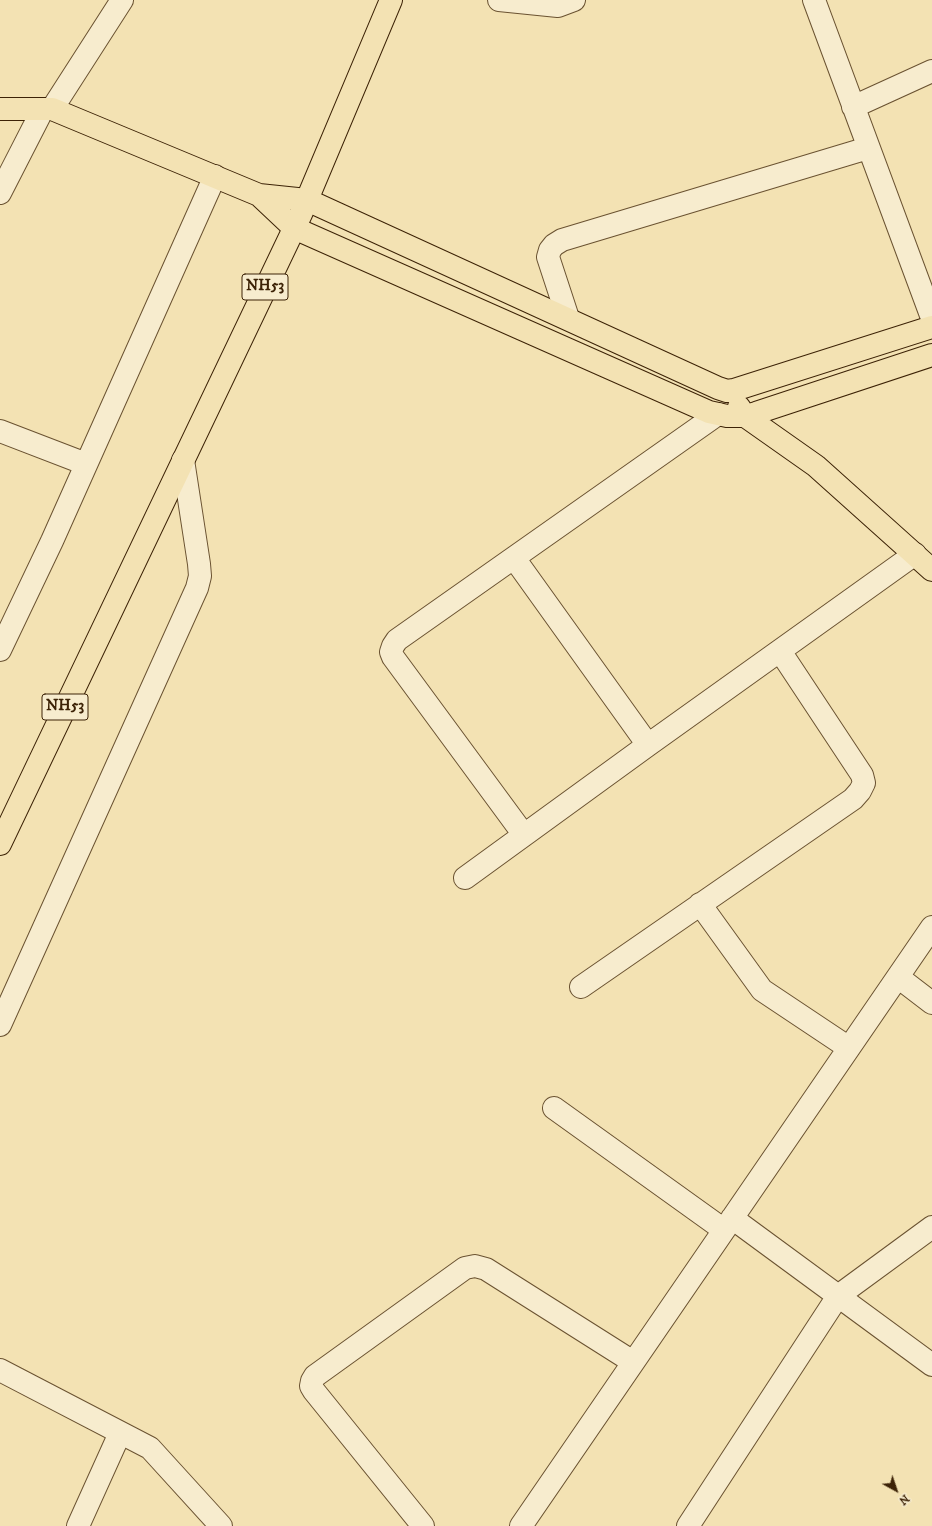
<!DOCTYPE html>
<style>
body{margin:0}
#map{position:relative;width:932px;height:1526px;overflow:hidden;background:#f3e2b3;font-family:"IM FELL DW Pica",serif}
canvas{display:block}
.north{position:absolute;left:876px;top:1470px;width:40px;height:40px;-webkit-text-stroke:3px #f7ecce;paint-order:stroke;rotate:140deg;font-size:11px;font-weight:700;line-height:16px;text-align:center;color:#3c2206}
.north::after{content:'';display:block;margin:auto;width:14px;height:18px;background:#3c2206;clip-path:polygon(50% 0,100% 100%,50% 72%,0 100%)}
</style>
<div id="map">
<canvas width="932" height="1526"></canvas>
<div class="north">N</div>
</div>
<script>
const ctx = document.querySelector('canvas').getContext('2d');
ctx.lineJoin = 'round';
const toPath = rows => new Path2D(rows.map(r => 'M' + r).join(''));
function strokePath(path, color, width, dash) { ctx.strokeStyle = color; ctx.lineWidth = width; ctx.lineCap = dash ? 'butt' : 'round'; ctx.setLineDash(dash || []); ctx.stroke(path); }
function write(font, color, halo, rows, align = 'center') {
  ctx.font = font + ' "IM FELL DW Pica",serif'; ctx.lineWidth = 3; ctx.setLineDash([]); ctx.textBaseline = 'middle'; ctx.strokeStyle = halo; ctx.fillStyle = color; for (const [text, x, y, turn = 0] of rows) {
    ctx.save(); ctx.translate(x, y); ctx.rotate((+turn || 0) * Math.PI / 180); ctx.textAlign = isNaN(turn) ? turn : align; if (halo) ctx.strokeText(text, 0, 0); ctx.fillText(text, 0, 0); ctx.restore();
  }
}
const minor = toPath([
 [499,0,558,6,574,0],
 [814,0,932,318],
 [853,107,932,71],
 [52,109,122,0],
 [0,193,43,109],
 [568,318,548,257,550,250,554,245,562,240,868,148],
 [0,431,86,464],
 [514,558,648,745],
 [0,650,52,541,215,176],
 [524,835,393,657,391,652,393,646,397,640,718,414],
 [465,878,648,745,915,554],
 [700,904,762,990,849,1048],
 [898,977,932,1003],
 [581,987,853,799,860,791,864,783,862,775,780,651],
 [0,1025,197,588,200,576,199,564,183,460],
 [554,1108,724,1230],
 [732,1218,932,1365],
 [0,1370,150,1448,221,1526],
 [78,1526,120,1433],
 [423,1526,314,1391,311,1386,312,1381,315,1376,465,1268,475,1266,486,1269,633,1362],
 [521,1526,932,927],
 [688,1526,838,1296,932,1227]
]);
const major = toPath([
 [0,109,52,109,259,195,307,200,718,388,727,391,734,390,932,327],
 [259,195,294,228,709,412,727,416,745,416,756,413,932,355],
 [739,407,745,416,816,466,932,570]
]);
const highway = toPath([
 [0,844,301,214,391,0]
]);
const shields = [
 [265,287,46],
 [65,707,46]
];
const shieldNames = [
 ["NH53",265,287],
 ["NH53",65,707]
];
strokePath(minor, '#6a5231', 24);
strokePath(major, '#3c2206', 24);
strokePath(highway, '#3c2206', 24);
strokePath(minor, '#f7ecce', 22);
strokePath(major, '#f3e2b3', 22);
strokePath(highway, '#f3e2b3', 22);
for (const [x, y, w] of shields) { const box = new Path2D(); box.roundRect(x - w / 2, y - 13, w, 26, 3); ctx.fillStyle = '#f7ecce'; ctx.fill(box); strokePath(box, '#3c2206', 1); }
write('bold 15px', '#3c2206', null, shieldNames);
</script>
